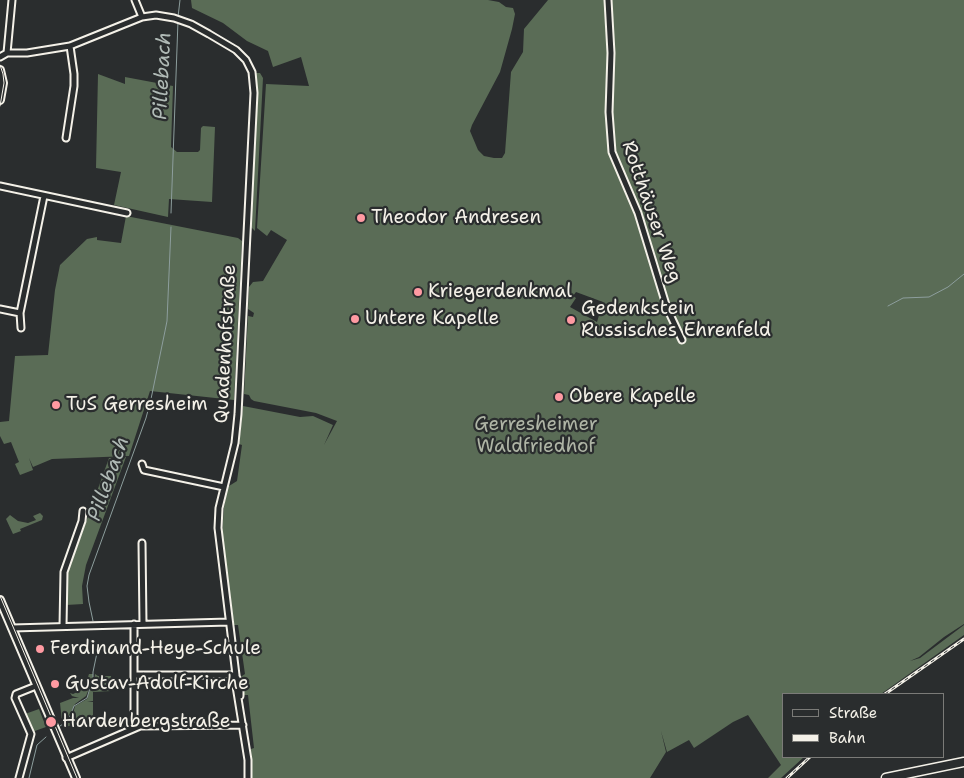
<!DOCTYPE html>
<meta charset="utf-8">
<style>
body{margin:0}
#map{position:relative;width:964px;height:778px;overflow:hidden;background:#2a2d2e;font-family:"Shantell Sans",sans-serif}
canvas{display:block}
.legend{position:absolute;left:782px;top:693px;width:162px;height:65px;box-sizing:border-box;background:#2a2d2e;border:1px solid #7b7b78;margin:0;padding:6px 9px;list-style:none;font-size:15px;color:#f4f1e8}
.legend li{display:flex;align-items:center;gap:10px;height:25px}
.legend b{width:25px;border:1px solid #7b7b78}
</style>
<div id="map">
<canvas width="964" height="778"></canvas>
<ul class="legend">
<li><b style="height:6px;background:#2a2d2e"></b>Straße</li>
<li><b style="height:6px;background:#f4f1e8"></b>Bahn</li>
</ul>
</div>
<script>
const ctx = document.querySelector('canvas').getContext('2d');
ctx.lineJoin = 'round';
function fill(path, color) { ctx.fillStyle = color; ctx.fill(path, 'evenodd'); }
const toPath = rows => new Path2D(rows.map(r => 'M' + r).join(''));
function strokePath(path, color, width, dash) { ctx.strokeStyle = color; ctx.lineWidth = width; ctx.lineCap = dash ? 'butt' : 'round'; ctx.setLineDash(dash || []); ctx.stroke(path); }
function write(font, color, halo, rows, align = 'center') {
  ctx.font = font + ' "Shantell Sans",sans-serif'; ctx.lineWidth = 4.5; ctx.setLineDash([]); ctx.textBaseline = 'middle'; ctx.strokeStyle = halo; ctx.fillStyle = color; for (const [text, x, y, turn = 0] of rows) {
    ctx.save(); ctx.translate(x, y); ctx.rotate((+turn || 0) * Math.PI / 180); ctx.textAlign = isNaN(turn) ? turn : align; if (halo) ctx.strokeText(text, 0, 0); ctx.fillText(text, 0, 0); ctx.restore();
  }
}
const green = toPath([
 [191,0,488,0,499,2,506,7,513,8,515,14,512,29,500,72,472,125,470,131,478,150,484,156,494,158,502,158,505,153,511,72,523,52,524,29,548,0,606,0,608,43,608,133,610,150,614,165,616,161,610,129,612,53,611,0,964,0,964,624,944,637,919,657,910,661,920,658,964,625,964,635,881,694,783,694,783,757,804,757,781,778,768,778,781,765,748,715,733,722,694,748,689,740,667,752,661,731,666,752,650,778,252,778,251,749,254,748,248,695,244,695,242,676,245,674,238,625,234,625,222,535,224,507,227,490,229,486,237,481,242,445,239,444,243,406,300,417,313,416,333,425,324,445,337,421,316,413,254,401,251,399,249,395,244,394,248,316,253,317,254,313,248,309,249,287,253,282,263,281,287,240,271,230,267,236,257,228,266,84,309,86,301,57,273,67,268,51,247,41,223,23,192,8],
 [576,292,603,302,597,322,570,307,576,298,573,296],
 [255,73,260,73,263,78,255,231,251,227,251,222,258,93],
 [98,74,125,84,125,77,173,86,171,147,177,152,198,152,200,150,201,128,203,126,215,127,212,202,169,199,168,217,114,205,121,172,96,168],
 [126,216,238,238,242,241,234,400,150,391,129,456,52,459,33,467,29,458,33,470,20,475,15,464,19,462,11,442,4,444,0,436,0,422,9,421,15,356,48,355,55,290,60,265,87,239,97,237,97,240,121,243],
 [126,457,86,565,82,586,83,604,66,605,68,572,109,458],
 [40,513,43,516,42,520,20,529,21,531,13,534,6,519,10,515,18,521,28,523,36,520,33,516],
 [89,674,93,674,93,679,86,696,75,704,71,713,62,722,60,703,73,698,79,698,72,696,70,693,73,694,84,689],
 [95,674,98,676,111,676,111,691,93,692,93,701,87,701,93,702,93,716,64,728,63,724,67,723,73,714,75,706,87,699,90,689,94,684],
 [39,709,46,727,32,732,25,714]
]);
const stream = toPath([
 [178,17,180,0],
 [171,213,178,21],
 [888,306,903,298,929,297,948,287,964,274],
 [93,621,89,602,87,586,89,575,146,418,151,399,165,331,167,321,171,227],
 [60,726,66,722,71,714,74,706,87,698,90,688,93,683,93,672,98,648],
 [29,778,37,745,46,737]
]);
const minor = toPath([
 [135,0,142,17],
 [608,0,611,53,609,112,612,152,638,213,667,308,682,340],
 [7,53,12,0],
 [0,57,7,53,27,53,70,46,142,17,156,15,174,18,191,24,209,34,236,50,246,60,252,72,254,93,238,414,235,443,219,508,218,528,236,675,236,686,248,760,248,778],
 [66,138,74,86,74,74,70,46],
 [0,186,127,213],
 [0,309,20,313],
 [21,328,20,313,44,196],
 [142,464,144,470,224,487],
 [142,543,143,624],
 [134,624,134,728],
 [63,626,64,572,82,521,83,511],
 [12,628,229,622],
 [135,675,236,675],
 [237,678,240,685,240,696],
 [66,758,140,726,243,725],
 [19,778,31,734,15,698,16,694,36,686]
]);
const tertiary = toPath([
 [0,70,3,83,0,100],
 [0,600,76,778]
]);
const secondary = toPath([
 [886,778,964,762]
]);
const tram = toPath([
 [0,65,3,74,4,83,0,106],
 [0,596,77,778]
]);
const rail = toPath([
 [885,694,964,639],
 [787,778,810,757]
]);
const markers = [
 [361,218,5,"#ff9aa2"],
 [418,292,5,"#ff9aa2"],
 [355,319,5,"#ff9aa2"],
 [571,320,5,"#ff9aa2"],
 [559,397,5,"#ff9aa2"],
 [56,405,5,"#ff9aa2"],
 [40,649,5,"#ff9aa2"],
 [55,684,5,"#ff9aa2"],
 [51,722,6,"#ff9aa2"]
];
const streetNames = [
 ["Rotthäuser Weg",651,212,71],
 ["Quadenhofstraße",226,344,-87]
];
const poiNames = [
 ["Theodor Andresen",371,218],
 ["Kriegerdenkmal",428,292],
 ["Gedenkstein",581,309],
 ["Russisches Ehrenfeld",581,331],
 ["Untere Kapelle",365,319],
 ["Obere Kapelle",569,397],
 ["TuS Gerresheim",66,405],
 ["Ferdinand-Heye-Schule",50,649],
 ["Gustav-Adolf-Kirche",65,684],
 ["Hardenbergstraße",62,722]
];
const parkNames = [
 ["Gerresheimer",536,425],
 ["Waldfriedhof",536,447]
];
const waterNames = [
 ["Pillebach",163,76,-87],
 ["Pillebach",109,479,-70]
];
fill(green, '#5a6c56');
strokePath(stream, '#8d9e9d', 1);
strokePath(minor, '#f4f1e8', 9);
strokePath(tertiary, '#f4f1e8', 10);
strokePath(secondary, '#f4f1e8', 11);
strokePath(minor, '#2a2d2e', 5);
strokePath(tertiary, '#2a2d2e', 6);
strokePath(secondary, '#2a2d2e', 8);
strokePath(tram, '#f4f1e8', 1);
strokePath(rail, '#f4f1e8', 3);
strokePath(rail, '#2a2d2e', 1, [4]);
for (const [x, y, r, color] of markers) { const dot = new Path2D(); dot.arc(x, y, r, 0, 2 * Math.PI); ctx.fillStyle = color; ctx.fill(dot); strokePath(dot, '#2a2d2e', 2); }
write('19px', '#f4f1e8', '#2a2d2e', streetNames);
write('19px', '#f4f1e8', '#2a2d2e', poiNames, 'left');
write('19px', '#afb5a6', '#2a2d2e', parkNames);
write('italic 20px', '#b0bab6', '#2a2d2e', waterNames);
</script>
